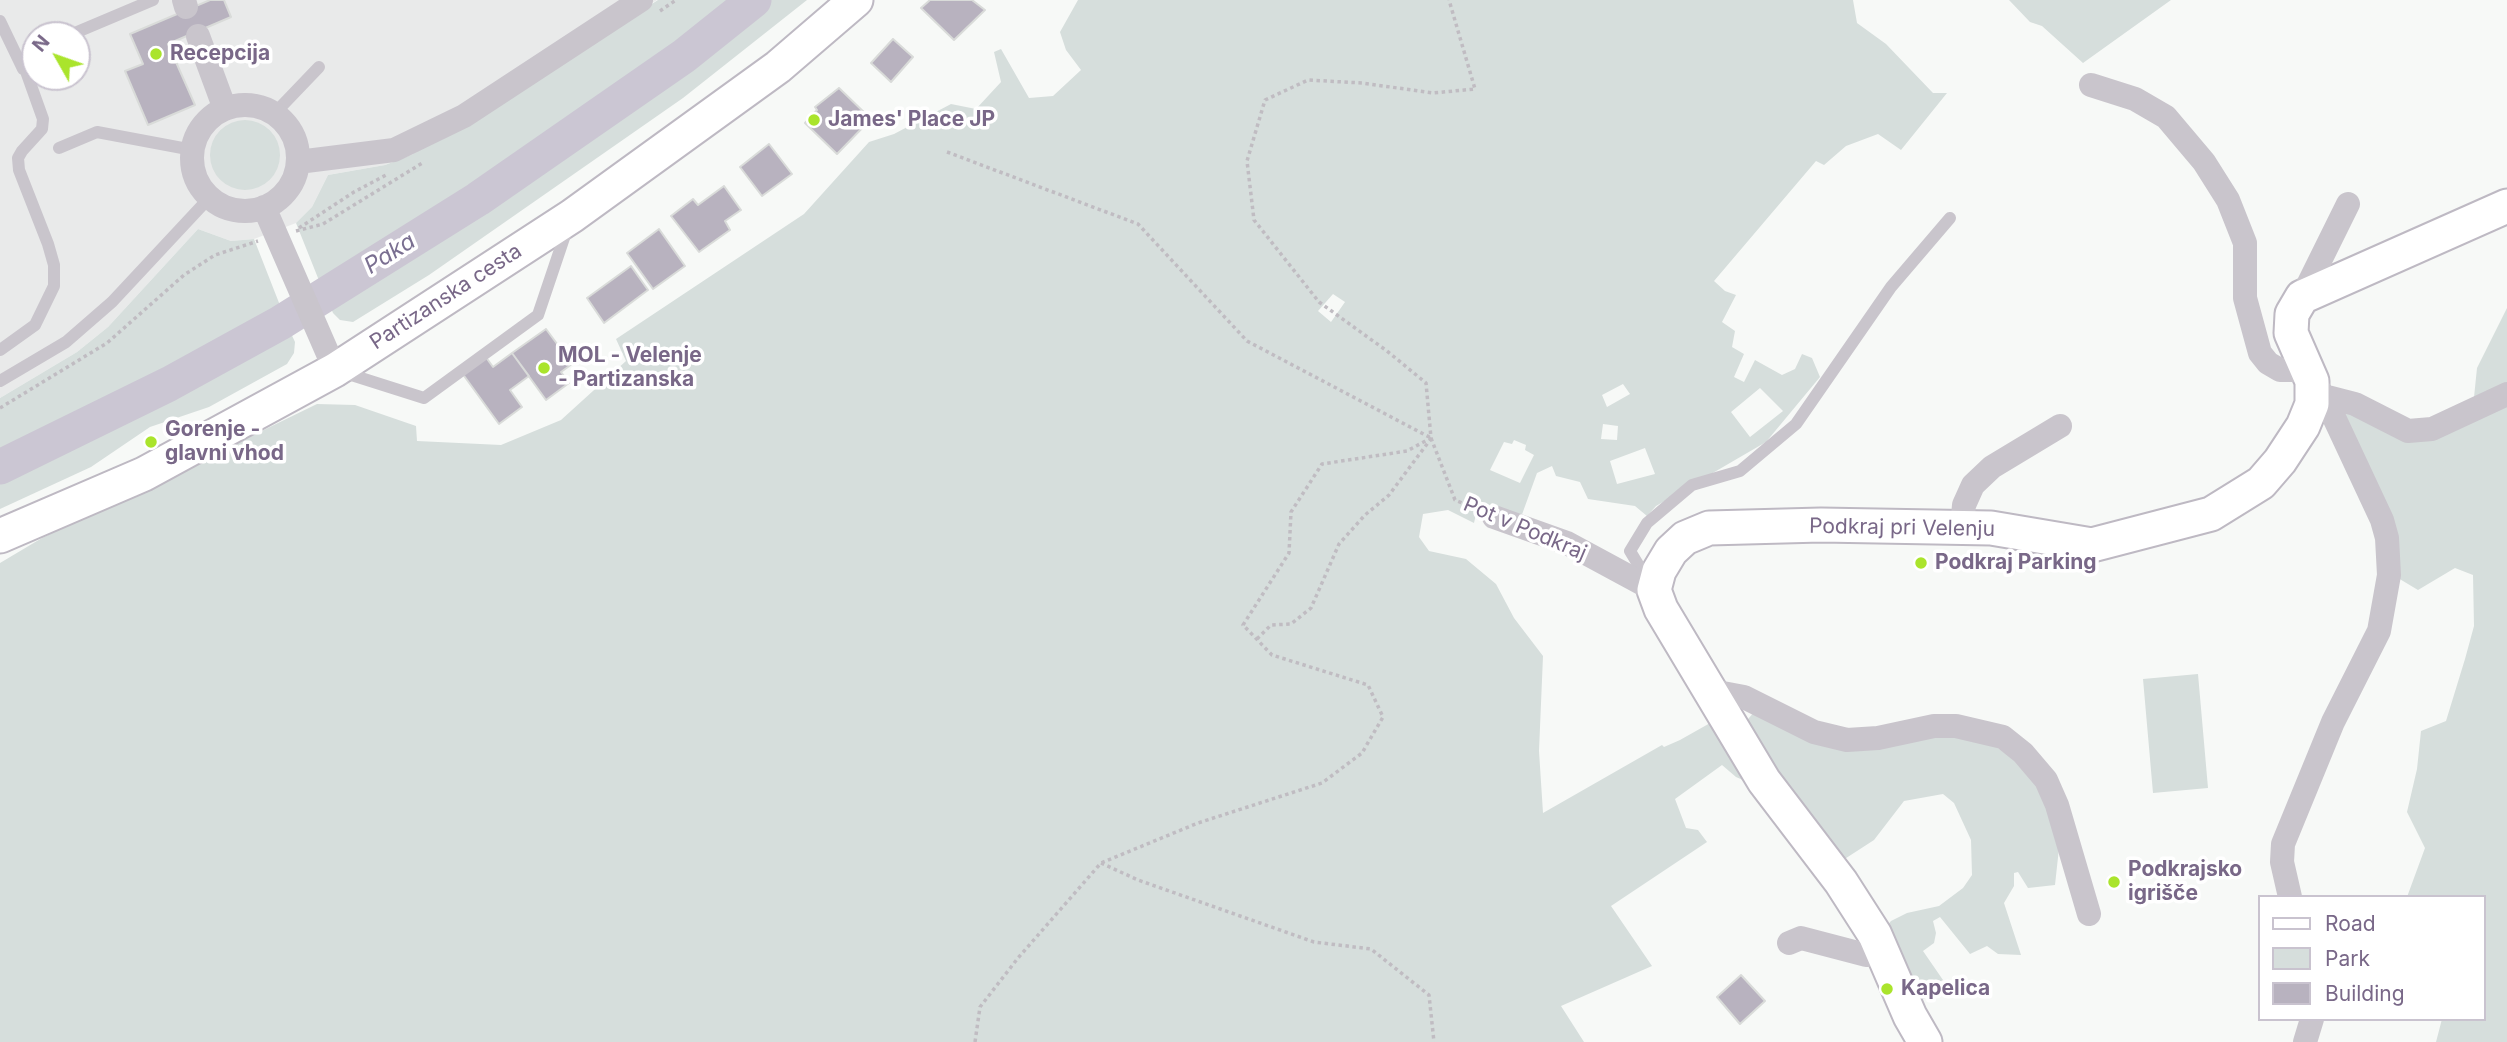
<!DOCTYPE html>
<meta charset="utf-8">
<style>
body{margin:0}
#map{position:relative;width:2507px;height:1042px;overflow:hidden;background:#f7f9f7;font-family:Inter,sans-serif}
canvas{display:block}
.legend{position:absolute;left:2258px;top:895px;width:228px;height:126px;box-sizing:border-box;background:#fff;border:2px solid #c9c3cf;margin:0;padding:9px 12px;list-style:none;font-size:21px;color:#796888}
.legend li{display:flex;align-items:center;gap:14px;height:35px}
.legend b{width:35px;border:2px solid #c9c3cf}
.north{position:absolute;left:21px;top:21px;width:70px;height:70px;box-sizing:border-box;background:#fff;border:2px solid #c9c3cf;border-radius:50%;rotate:310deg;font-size:19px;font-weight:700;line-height:28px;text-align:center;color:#796888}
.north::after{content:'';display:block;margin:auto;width:24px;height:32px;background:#aae42c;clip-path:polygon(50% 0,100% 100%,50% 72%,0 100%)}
</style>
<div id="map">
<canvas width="2507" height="1042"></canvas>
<ul class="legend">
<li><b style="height:9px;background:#fff"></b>Road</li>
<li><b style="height:19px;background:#d6dedc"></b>Park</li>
<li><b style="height:19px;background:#b8b2bf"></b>Building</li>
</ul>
<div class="north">N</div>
</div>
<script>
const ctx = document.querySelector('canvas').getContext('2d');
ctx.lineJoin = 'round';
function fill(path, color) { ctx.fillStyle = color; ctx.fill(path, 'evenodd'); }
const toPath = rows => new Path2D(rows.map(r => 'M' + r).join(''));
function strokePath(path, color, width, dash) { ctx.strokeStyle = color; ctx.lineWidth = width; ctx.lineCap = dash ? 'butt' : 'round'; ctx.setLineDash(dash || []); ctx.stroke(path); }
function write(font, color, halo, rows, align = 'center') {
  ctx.font = font + ' Inter,sans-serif'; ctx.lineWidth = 7; ctx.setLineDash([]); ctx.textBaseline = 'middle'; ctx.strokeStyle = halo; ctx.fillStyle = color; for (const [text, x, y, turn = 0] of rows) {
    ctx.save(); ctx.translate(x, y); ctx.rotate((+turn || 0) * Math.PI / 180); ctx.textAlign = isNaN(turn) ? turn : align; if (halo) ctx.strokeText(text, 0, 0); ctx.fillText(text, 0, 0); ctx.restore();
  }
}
const built = toPath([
 [0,0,657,0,473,120,411,155,385,165,328,175,312,207,296,223,254,239,231,241,198,229,108,327,77,352,0,398],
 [35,35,77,35,77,77,35,77]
]);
const green = toPath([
 [658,0,744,0,672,56,466,199,322,288,296,223,312,207,328,175,385,165,411,155,473,120],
 [768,0,807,0,683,98,429,275,353,322,340,320,333,313,328,301,482,205,611,117],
 [1078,0,1853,0,1857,23,1886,44,1933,93,1947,93,1901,150,1878,134,1846,146,1824,165,1816,161,1714,281,1725,291,1736,295,1722,322,1735,331,1732,347,1744,354,1734,377,1744,382,1755,360,1782,375,1795,369,1802,354,1812,358,1820,377,1766,442,1656,506,1647,516,1635,506,1588,499,1580,482,1556,476,1552,466,1537,473,1520,520,1479,501,1474,523,1448,510,1423,514,1419,537,1429,551,1466,559,1496,584,1514,618,1543,656,1539,751,1543,813,1662,745,1664,747,1680,740,1719,718,1748,776,1743,780,1736,777,1722,765,1675,799,1686,828,1698,830,1707,842,1611,906,1652,966,1561,1006,1584,1042,0,1042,0,563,42,538,317,404,355,405,416,426,417,441,501,445,561,420,626,361,616,339,804,214,869,142,894,134,951,104,976,109,1001,82,994,52,1001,49,1029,98,1053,96,1081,70,1066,50,1060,32],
 [1333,294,1345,302,1331,322,1318,311],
 [1623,384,1630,394,1607,407,1602,395],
 [1760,388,1783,411,1750,437,1731,412],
 [1603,424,1618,426,1617,440,1601,439],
 [1514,440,1526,445,1525,450,1534,455,1520,483,1490,470,1504,442,1512,444],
 [1645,448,1655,474,1617,484,1610,461],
 [2009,0,2171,0,2083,63,2042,26,2030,22],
 '210 155a35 35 0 1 1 70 0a35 35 0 1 1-70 0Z',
 [198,229,231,241,254,239,283,313,154,385,0,460,0,398,77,352,108,327],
 [2507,308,2507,389,2473,407,2477,368],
 [288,327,295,342,294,353,287,364,209,407,150,427,91,467,0,509,0,476,125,415],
 [2507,405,2507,1042,2436,1042,2442,1019,2484,1019,2484,897,2407,897,2425,848,2407,812,2417,769,2421,731,2446,721,2465,659,2474,626,2473,575,2455,568,2418,590,2398,578,2341,406,2395,433],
 [2198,674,2208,788,2153,793,2143,679],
 [1756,710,1801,733,1937,732,1987,740,2034,774,2060,839,2055,885,2028,888,2018,872,2014,873,2014,886,2004,903,2021,955,1998,954,1987,946,1970,954,1940,917,1933,921,1936,933,1934,943,1923,951,1943,980,1929,988,1930,996,1913,1004,1882,932,1891,921,1907,913,1939,906,1963,888,1972,875,1971,840,1954,803,1943,794,1904,801,1874,840,1840,862,1741,727]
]);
const river = toPath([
 [0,467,169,384,280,323,478,199,684,56,754,0]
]);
const building = toPath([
 [210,0,224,0,231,17,168,44,195,105,148,125,125,71,143,64,130,34,210,0],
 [930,0,972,0,985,10,954,40,921,8,930,0],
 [893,39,913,57,891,82,871,63,893,39],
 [839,88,871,119,837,154,805,123,817,110,815,107,839,88],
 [769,144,792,174,762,196,740,167,769,144],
 [724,186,741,210,725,221,730,230,699,252,671,216,693,199,698,205,724,186],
 [659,229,685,266,653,289,627,253,659,229],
 [631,266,648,290,604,323,587,298,631,266],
 [546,329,572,364,561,372,569,383,546,400,512,353,546,329],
 [512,353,529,376,510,390,522,407,499,424,462,373,485,356,493,367,512,353],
 [1741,975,1765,1001,1740,1024,1717,997,1741,975]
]);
const path = toPath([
 [660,11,676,0],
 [947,152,1138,224,1247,341,1431,438],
 [299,228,354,192,388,174],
 [296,231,323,224,424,162],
 [0,408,107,343,184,275,215,255,258,241],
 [1431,438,1455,500,1476,509],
 [1257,639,1271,625,1291,624,1311,608,1339,544,1365,515,1389,495,1430,440],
 [1101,863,1138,880,1314,942,1371,949,1429,995,1434,1042],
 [975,1042,980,1007,1018,958,1101,863,1198,823,1322,783,1362,753,1383,717,1368,685,1272,655,1243,625,1289,553,1291,512,1322,464,1407,451,1431,438,1426,383,1387,351,1319,302,1254,220,1247,161,1265,100,1308,80,1362,83,1433,93,1475,89,1449,0]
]);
const lane = toPath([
 [0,21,23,69],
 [70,35,153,0],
 [274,114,319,67],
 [59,148,97,132,193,150],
 [0,350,35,325,54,286,54,265,48,244,19,170,18,158,22,151,42,129,43,119,23,63,35,51],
 [342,372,424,398,538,315,568,226],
 [0,381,66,342,112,302,210,197],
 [1648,581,1630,551,1647,523,1692,485,1740,471,1796,424,1891,287,1950,218]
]);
const street = toPath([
 [184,0,186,7],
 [198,36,225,109],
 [2091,85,2135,99,2166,117,2204,162,2228,200,2245,243,2245,298,2260,353,2268,363,2280,370,2308,370],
 '192 158a53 53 0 1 1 106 0a53 53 0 1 1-106 0Z',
 [298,162,394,150,464,116,641,0],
 [264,207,335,370],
 [2302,297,2348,204],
 [2324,396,2355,404,2408,431,2432,429,2507,394],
 [1494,517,1567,543,1654,590],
 [1962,527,1964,505,1973,485,1992,467,2060,426],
 [1712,691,1744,697,1814,732,1847,740,1878,738,1934,726,1956,726,2003,737,2023,753,2046,780,2057,805,2089,914],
 [2290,897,2282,862,2283,844,2333,722,2379,631,2389,575,2387,538,2382,520,2324,396,2312,381],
 [1789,943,1801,938,1866,955,1883,953],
 [2305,1042,2312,1019]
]);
const secondary = toPath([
 [0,536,144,474,335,370,572,216,778,67,856,0],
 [1925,1042,1910,1016,1875,935,1841,882,1764,781,1661,609,1654,590,1659,571,1671,551,1685,538,1709,528,1821,525,1991,528,2092,545,2211,514,2261,483,2280,461,2303,426,2312,404,2312,381,2291,333,2292,314,2302,297,2507,206]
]);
const markers = [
 [156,54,7,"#aae42c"],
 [814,120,7,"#aae42c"],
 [544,368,7,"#aae42c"],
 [151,442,7,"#aae42c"],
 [1921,563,7,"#aae42c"],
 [2114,882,7,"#aae42c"],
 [1887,989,7,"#aae42c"]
];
const poiNames = [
 ["Recepcija",170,54],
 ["James' Place JP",828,120],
 ["MOL - Velenje",558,356],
 ["- Partizanska",558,380],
 ["Gorenje -",165,430],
 ["glavni vhod",165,454],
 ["Podkraj Parking",1935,563],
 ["Podkrajsko",2128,870],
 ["igrišče",2128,894],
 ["Kapelica",1901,989]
];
const streetNames = [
 ["Partizanska cesta",446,297,-33],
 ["Podkraj pri Velenju",1902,528,1],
 ["Pot v Podkraj",1525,529,23]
];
const waterNames = [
 ["Paka",390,254,-32]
];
fill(built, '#e9eaea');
fill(green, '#d6dedc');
strokePath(river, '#cbc6d3', 35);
fill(building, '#b8b2bf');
strokePath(building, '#d9dbd9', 2);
strokePath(secondary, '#beb9c3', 37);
strokePath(path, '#c0bcc2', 3.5, [3.5, 3.5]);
strokePath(lane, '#c9c5cc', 12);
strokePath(street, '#c9c5cc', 24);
strokePath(secondary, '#fff', 33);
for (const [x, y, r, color] of markers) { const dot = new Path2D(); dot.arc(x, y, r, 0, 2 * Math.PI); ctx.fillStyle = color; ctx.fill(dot); strokePath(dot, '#fff', 2.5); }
write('bold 21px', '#796888', '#fff', poiNames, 'left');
write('21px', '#796888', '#fff', streetNames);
write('italic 23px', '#7a6f91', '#fff', waterNames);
</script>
